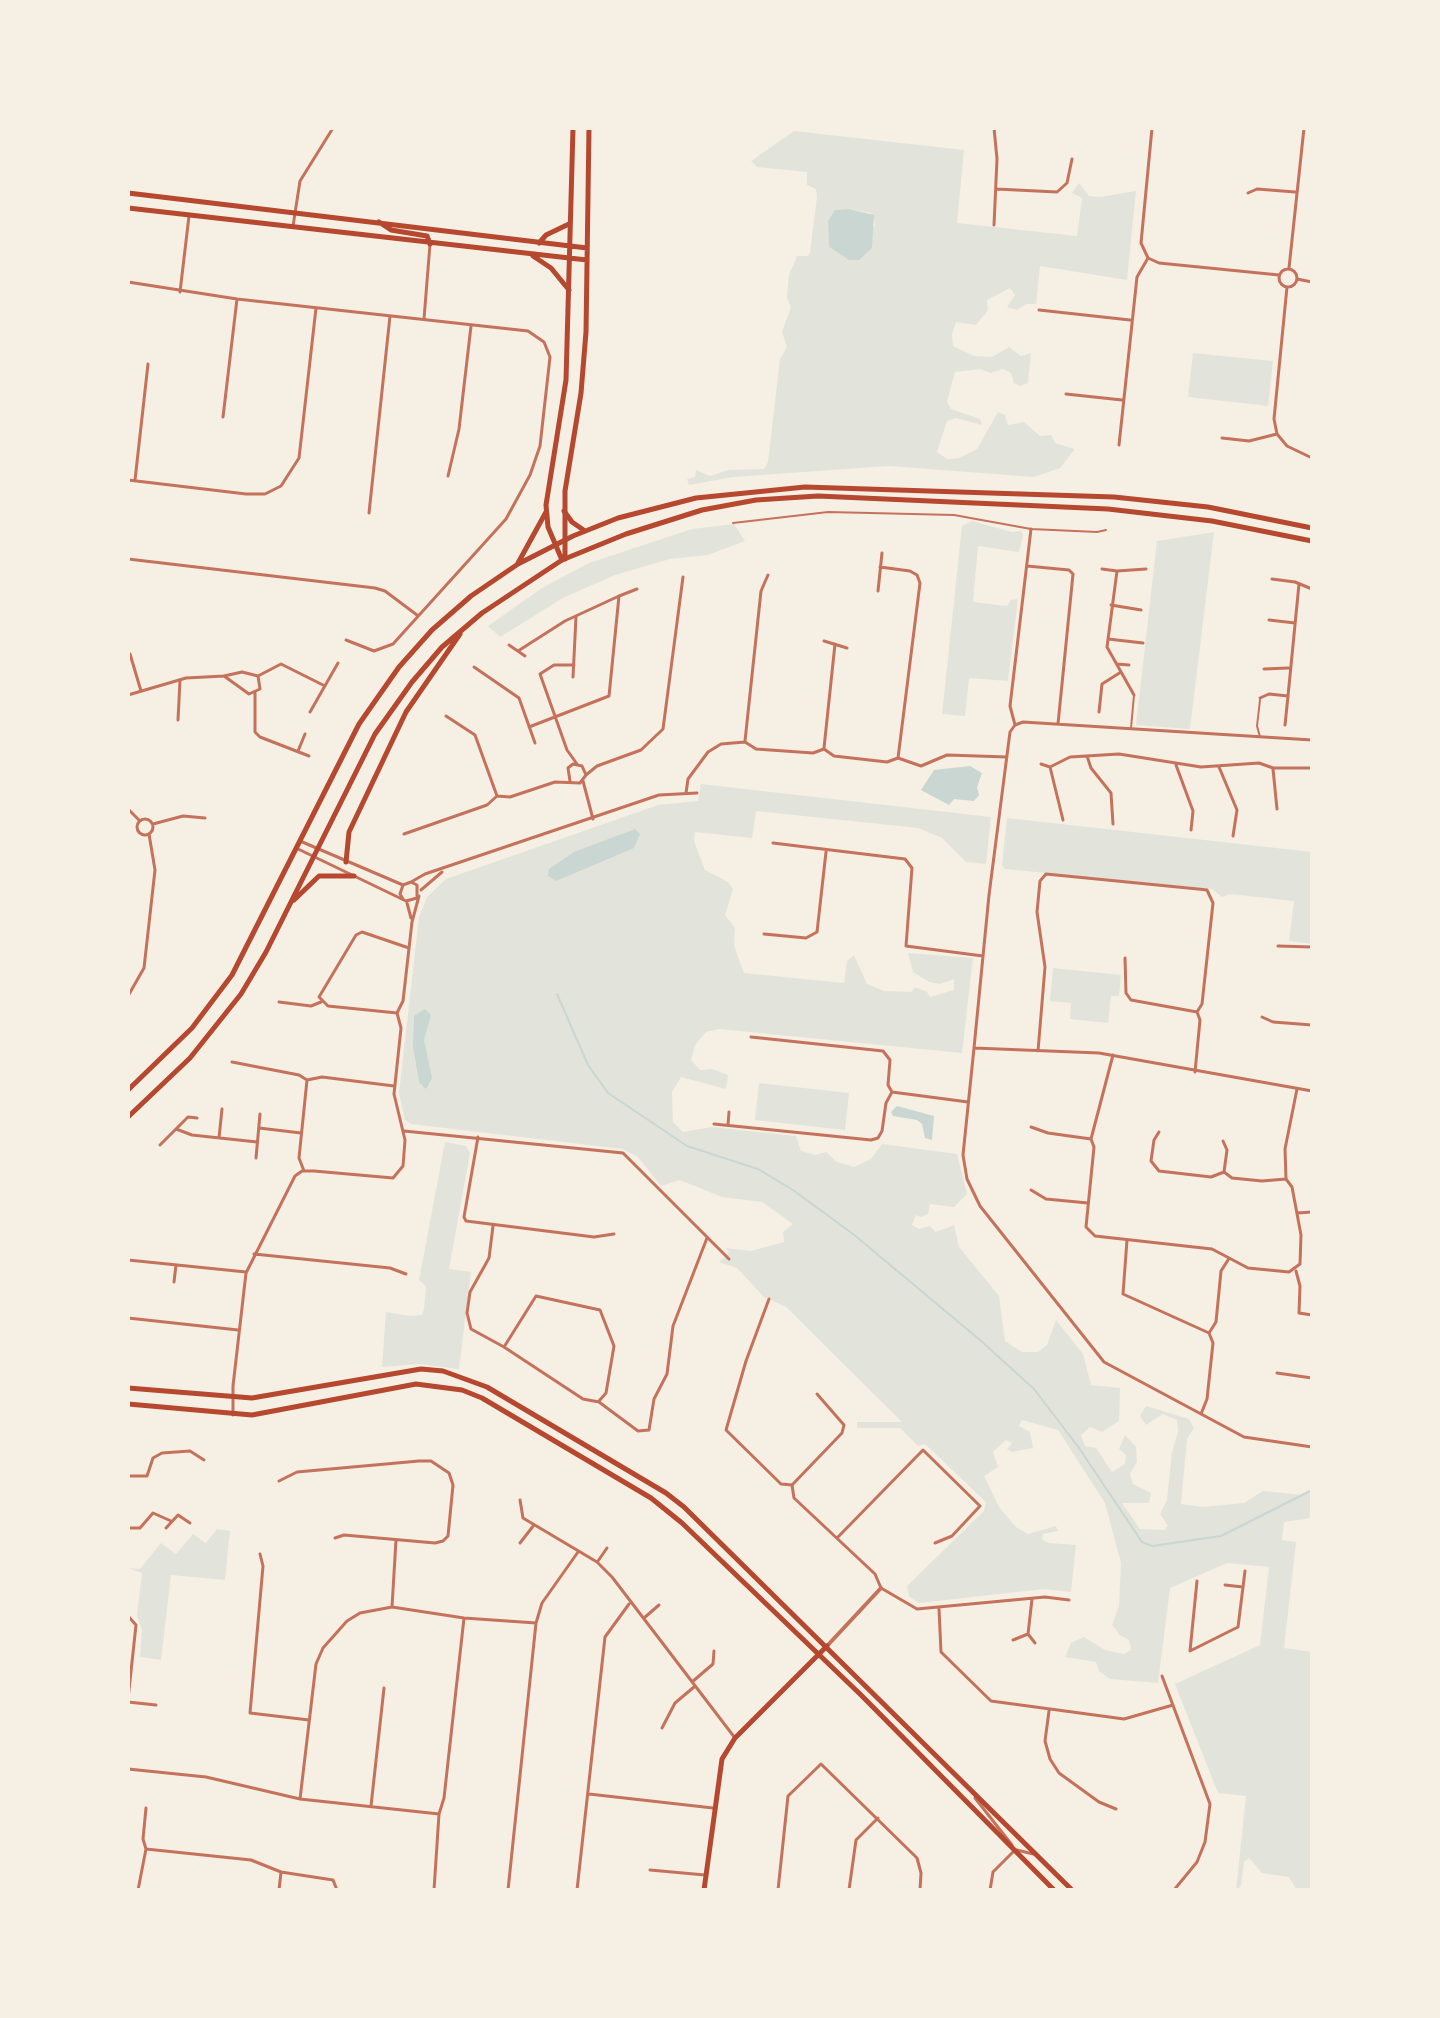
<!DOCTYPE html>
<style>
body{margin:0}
#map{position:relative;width:1440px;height:2018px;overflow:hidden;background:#f6efe4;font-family:Karla,sans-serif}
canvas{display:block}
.frame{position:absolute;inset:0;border:130px solid #f6efe4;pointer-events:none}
</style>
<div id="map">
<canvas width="1440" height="2018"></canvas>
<div class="frame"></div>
</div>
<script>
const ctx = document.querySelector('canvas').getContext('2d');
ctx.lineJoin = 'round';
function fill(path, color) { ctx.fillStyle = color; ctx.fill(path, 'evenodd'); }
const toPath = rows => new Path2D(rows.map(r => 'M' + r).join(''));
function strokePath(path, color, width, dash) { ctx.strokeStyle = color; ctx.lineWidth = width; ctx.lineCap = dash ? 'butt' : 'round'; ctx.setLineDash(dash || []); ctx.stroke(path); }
const green = toPath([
 [794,131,964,150,957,223,1077,236,1082,198,1072,193,1079,183,1089,196,1100,197,1136,191,1127,280,1040,266,1036,304,1026,304,1017,310,1007,307,1015,295,1010,288,987,300,988,310,976,325,956,322,952,334,953,346,974,356,992,357,1009,347,1021,356,1031,353,1028,383,1020,386,1014,383,1011,373,1003,369,991,373,980,369,955,372,947,402,951,409,980,419,982,425,956,418,947,421,937,452,947,459,959,458,977,449,998,412,1005,415,1008,425,1024,422,1040,436,1051,435,1055,443,1075,449,1060,468,1034,477,889,466,733,477,689,485,687,479,695,477,696,470,710,476,728,470,764,469,768,462,780,359,787,347,782,332,791,307,787,298,789,275,797,256,808,256,810,252,817,197,816,189,807,185,807,172,757,167,751,161],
 [849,209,871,213,875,225,849,260,829,247,828,221,835,210],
 [1193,353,1273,361,1268,406,1188,397],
 [972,521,1012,532,1021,531,1023,535,1019,552,978,546,973,602,1007,606,1011,600,1018,599,1008,681,969,678,965,716,942,714,962,526],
 [734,524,745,541,708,555,670,559,615,575,563,598,500,637,488,626,542,588,589,563,692,529],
 [1214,532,1190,729,1136,725,1157,541],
 [701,784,991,817,986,864,966,862,942,838,918,828,756,811,752,838,695,832,694,841,705,870,728,882,733,889,725,915,735,928,734,946,744,973,844,983,847,961,854,955,867,984,884,991,911,992,915,987,927,992,930,997,954,990,954,979,940,984,929,982,913,972,908,953,973,958,962,1053,719,1029,706,1032,695,1045,691,1060,700,1070,712,1069,728,1075,726,1089,681,1077,672,1092,673,1122,683,1132,712,1127,796,1136,801,1151,815,1155,826,1152,837,1162,854,1167,871,1159,882,1144,957,1154,967,1194,954,1207,930,1204,928,1214,921,1217,916,1215,912,1225,919,1229,930,1226,936,1232,954,1225,959,1247,999,1296,1005,1341,1022,1352,1038,1352,1047,1345,1056,1320,1083,1354,1091,1385,1120,1388,1119,1421,1102,1432,1090,1427,1081,1435,1085,1446,1096,1448,1112,1472,1125,1464,1126,1455,1119,1449,1125,1435,1136,1447,1137,1462,1130,1474,1133,1484,1151,1493,1149,1503,1122,1503,1140,1529,1164,1530,1168,1526,1160,1514,1167,1500,1172,1452,1178,1432,1177,1420,1163,1414,1146,1425,1140,1416,1146,1406,1189,1419,1194,1428,1187,1439,1181,1504,1203,1507,1244,1503,1263,1491,1303,1495,1312,1492,1312,1518,1284,1522,1282,1540,1296,1542,1284,1648,1312,1652,1312,1890,1297,1890,1289,1877,1262,1873,1249,1858,1244,1862,1241,1886,1236,1890,1246,1796,1218,1793,1175,1684,1260,1645,1269,1567,1227,1563,1170,1588,1158,1683,1110,1679,1099,1671,1096,1662,1065,1657,1071,1643,1084,1637,1105,1650,1124,1654,1131,1650,1129,1640,1120,1635,1112,1625,1119,1606,1121,1563,1105,1503,1058,1430,1022,1420,1019,1426,1030,1432,1033,1448,1012,1452,1007,1449,1012,1443,1006,1440,993,1452,998,1467,984,1476,999,1507,1016,1527,1028,1534,1056,1526,1058,1531,1043,1534,1042,1539,1048,1543,1076,1545,1071,1592,1044,1589,919,1603,909,1596,907,1586,984,1511,986,1502,925,1444,918,1446,900,1428,857,1428,857,1422,902,1422,786,1307,764,1297,737,1268,719,1262,729,1252,726,1248,751,1251,784,1242,783,1232,793,1224,762,1202,722,1197,680,1180,661,1186,638,1157,623,1149,411,1124,405,1120,399,1093,419,917,427,897,446,879,658,805,698,801],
 [1007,818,1312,852,1312,944,1289,941,1294,901,1230,894,1222,897,1212,889,1005,869,1002,865],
 [1053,968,1121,975,1119,996,1111,996,1108,1023,1070,1019,1071,1003,1050,1001],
 [759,1083,849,1093,845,1130,755,1120],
 [445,1142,466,1146,470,1153,449,1269,471,1272,459,1369,419,1364,382,1367,386,1312,410,1316,422,1315,424,1309,426,1286,419,1280],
 [217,1529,230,1531,225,1580,171,1575,161,1660,140,1657,142,1630,137,1615,142,1573,128,1568,140,1569,161,1543,176,1554,193,1534,206,1543]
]);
const water = toPath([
 [849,209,874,215,872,248,859,260,849,260,829,247,828,221,835,210],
 [970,766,982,773,977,787,979,795,974,801,954,799,949,805,921,790,934,770],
 [635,829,640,834,634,848,556,881,548,876,549,869,574,852],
 [425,1009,431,1015,424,1040,432,1078,426,1089,419,1082,413,1046,414,1016],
 [897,1106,934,1116,932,1140,925,1138,922,1124,917,1120,893,1116,891,1112]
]);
const stream = toPath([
 [557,994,588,1065,608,1093,687,1146,758,1169,793,1190,853,1234,980,1340,1034,1389,1079,1448,1142,1542,1152,1546,1221,1536,1312,1490]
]);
const service = toPath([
 [733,523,828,512,954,515,1031,529,1097,532,1106,530],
 [1260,700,1257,726,1260,737],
 [1131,728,1134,695]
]);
const minor = toPath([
 [220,128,238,128],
 [994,128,997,159,994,225],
 [996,189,1057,192,1067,183,1072,159],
 [1248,193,1257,189,1295,192],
 [293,226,300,181,333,128],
 [1148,258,1141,243,1152,128],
 [1148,258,1159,263,1279,275],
 [1289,268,1304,128],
 '1279 278a9 9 0 1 1 18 0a9 9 0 1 1-18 0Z',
 [1297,279,1312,282],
 [128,282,237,299,528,331,544,342,550,357,540,446,530,475,506,519,393,644,374,651,346,640],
 [1287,287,1274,419,1277,434,1287,446,1312,458],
 [180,292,189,216],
 [1039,310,1130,320],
 [424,319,430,244],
 [1066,394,1122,400],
 [223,417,237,299],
 [1222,438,1249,441,1277,434],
 [1119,445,1137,277,1148,258],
 [448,476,459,429,471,326],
 [128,480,246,494,265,494,281,486,299,458,316,308],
 [135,480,148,364],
 [369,513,390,316],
 [1031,529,1010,706,1015,725,1010,732,989,895,974,1048,963,1155,967,1179,980,1206,1104,1362,1244,1437,1312,1447],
 [128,559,375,588,385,591,417,615],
 [1027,566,1069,570,1073,574,1058,724],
 [880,567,910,571,917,575,920,583,898,758],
 [1102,569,1117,571],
 [1272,579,1295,582,1312,589],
 [878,591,882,553],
 [619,596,637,589],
 [1111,605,1141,610],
 [1269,620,1295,623],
 [1108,639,1143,643],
 [824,641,847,648],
 [509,645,525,656],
 [518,651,565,621,619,596,609,696,529,727],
 [130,654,141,691],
 [1117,664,1129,665],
 [574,665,554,665,540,674,567,750,577,764],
 [474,667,519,698,535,743],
 [1264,669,1288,668],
 [258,676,260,689,249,694,224,676,242,672,258,676,281,664,323,685],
 [573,677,576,617],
 [255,693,255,732,260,737,309,756],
 [128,695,186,678,224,676],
 [1134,695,1107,647,1117,571,1146,569],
 [1260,698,1269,694,1288,696,1299,584],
 [310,712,338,663],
 [1099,712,1102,684,1121,672],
 [446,716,475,735,497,796],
 [178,720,180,680],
 [1015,725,1023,722,1312,740],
 [1285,725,1288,696],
 [745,741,761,591,768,575],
 [824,748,835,644],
 [298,751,305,734],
 [1087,756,1091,768,1111,793,1113,824],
 [1041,764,1050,767,1070,757,1119,754,1201,767,1259,763,1273,768,1312,768],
 [1176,765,1193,811,1191,830],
 [1050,767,1063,820],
 [1219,767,1237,810,1233,836],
 [1273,769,1277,809],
 [586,775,597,766,641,750,663,729,683,577],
 [583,781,593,819],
 [686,793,688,779,708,752,721,744,745,742,756,749,813,753,824,749,834,756,887,762,898,758,921,766,947,755,1007,757],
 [128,809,140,821],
 '137 827a8 8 0 1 1 16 0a8 8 0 1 1-16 0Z',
 [153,824,183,816,205,818],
 [404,834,487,805,497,796,510,797,555,782,580,783,586,775,582,766,573,764,568,768,570,781],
 [300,841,403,885],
 [773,843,905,859,912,868,906,946,983,956],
 [296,848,406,901,417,898,417,885,411,882,403,885,400,894,403,899],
 [411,882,425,874,659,795,697,793],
 [421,890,442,872],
 [407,903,411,918],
 [764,934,806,938,817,932,826,852],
 [1278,946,1312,947],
 [1125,958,1126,993,1131,1000,1197,1012],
 [128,996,144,968,155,870,149,834],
 [279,1002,311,1006,321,1002],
 [397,1013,328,1006,319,997,356,935,362,932,409,948],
 [1262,1017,1273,1022,1312,1025],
 [751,1037,883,1051,890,1060,888,1085,892,1092,968,1102],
 [974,1048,1099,1053,1312,1091],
 [1038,1051,1045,967,1037,912,1040,881,1046,874,1198,889,1207,890,1213,903,1202,1004,1197,1012,1200,1020,1195,1072],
 [1113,1055,1091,1139,1094,1147,1086,1227,1095,1236,1212,1249,1248,1268,1289,1272,1300,1264,1301,1235,1292,1187,1286,1179,1285,1149,1297,1089],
 [232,1062,299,1075,307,1080,322,1077,394,1086],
 [714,1124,871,1140,878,1138,882,1131,886,1103,892,1092],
 [728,1125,729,1112],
 [1031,1127,1048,1133,1091,1139],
 [259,1128,301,1133],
 [176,1129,192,1135,257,1142],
 [404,1131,623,1153,729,1259],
 [1159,1132,1154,1140,1151,1161,1159,1171,1211,1177,1224,1172,1232,1178,1262,1181,1286,1179],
 [478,1137,464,1217,466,1221,594,1237,614,1234],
 [219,1138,222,1109],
 [1223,1141,1227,1150,1224,1172],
 [160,1145,188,1117,197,1118],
 [256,1158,260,1114],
 [304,1171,299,1158,307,1080],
 [1031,1190,1046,1199,1088,1203],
 [1297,1213,1312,1212],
 [493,1226,489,1258,470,1292,467,1313,471,1329,504,1347,583,1399,599,1402,638,1431,649,1430,654,1399,667,1374,673,1326,707,1238],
 [1127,1240,1123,1294,1209,1333],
 [254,1254,390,1268,406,1274],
 [128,1260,246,1272],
 [1296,1271,1300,1286,1299,1313,1312,1315],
 [174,1282,176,1265],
 [769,1299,746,1361,726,1430,781,1484,792,1485,794,1498,875,1574,881,1588,917,1609,1045,1597,1069,1600],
 [128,1318,238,1330],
 [504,1347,536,1296,600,1310,614,1346,606,1393,599,1401],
 [1277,1373,1312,1378],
 [1201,1414,1207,1399,1213,1343,1209,1333,1216,1322,1221,1271,1228,1260],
 [233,1415,233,1386,246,1273,295,1176,302,1171,314,1171,393,1178,403,1166,405,1140,394,1094,401,1028,397,1013,403,1001,412,922,419,896],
 [128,1476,147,1476,153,1458,162,1453,190,1451,204,1460],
 [279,1481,297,1472,419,1461,431,1461,449,1473,453,1485,448,1536,443,1541,435,1543,344,1535,335,1538],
 [792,1485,842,1433,844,1425,817,1394],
 [520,1500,523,1518,597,1562,612,1577,735,1738],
 [128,1528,140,1528,153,1513,171,1521],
 [166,1528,178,1515,190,1523],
 [837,1538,923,1450,980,1506,952,1536,935,1543],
 [520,1543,534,1525],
 [260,1554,263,1566,250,1713,309,1720],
 [598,1561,607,1548],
 [1197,1581,1190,1651,1238,1627,1245,1571],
 [1225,1585,1243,1587],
 [392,1607,396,1540],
 [939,1609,941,1652,991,1701,1124,1719,1173,1705],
 [128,1616,136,1625,128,1699],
 [644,1618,659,1605],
 [1028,1634,1032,1599],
 [1013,1640,1028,1634,1035,1643],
 [1162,1676,1210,1804,1205,1842,1197,1862,1174,1890],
 [692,1682,713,1664,714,1651],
 [128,1702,156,1705],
 [1049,1711,1045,1741,1050,1759,1059,1773,1099,1802,1116,1809],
 [662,1728,675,1703,694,1687],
 [128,1769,206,1777,300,1799,439,1814],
 [589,1794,713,1808],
 [975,1798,1012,1845],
 [300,1799,316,1664,323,1648,347,1621,360,1613,392,1607,464,1618,536,1623],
 [371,1806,384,1688],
 [146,1849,251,1860,281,1872,333,1880,337,1890],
 [146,1849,143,1839,146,1808],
 [1017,1850,1033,1854],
 [650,1870,705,1875],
 [138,1890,146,1849],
 [279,1890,281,1872],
 [434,1890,439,1814,444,1798,464,1618],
 [508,1890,536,1623,542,1603,578,1552],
 [577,1890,605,1637,629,1604],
 [778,1890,788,1796,821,1764,917,1858,921,1873,920,1890],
 [849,1890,856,1840,878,1818],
 [990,1890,993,1872,1014,1851]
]);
const tertiary = toPath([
 [827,1646,881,1588]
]);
const secondary = toPath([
 [128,1388,252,1398,421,1369,443,1371,487,1387,666,1493,684,1507,1072,1890],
 [128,1404,252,1415,416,1384,462,1390,482,1398,651,1498,682,1523,861,1695,1054,1890],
 [704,1890,722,1759,735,1738,827,1646]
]);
const primary = toPath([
 [128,193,587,248],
 [128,208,587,260],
 [379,222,391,230,427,236,430,244],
 [539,243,546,235,569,224],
 [533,256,551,268,569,290],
 [565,559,565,491,581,393,586,332,589,128],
 [562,560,548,527,546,505,566,380,573,128]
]);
const trunk = toPath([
 [564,511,572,522,585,531],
 [518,563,546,512],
 [346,862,349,832,406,712,460,634],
 [294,900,319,876,354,876],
 [128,1090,192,1028,232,975,359,724,399,667,432,630,471,596,518,564,573,536,618,518,696,498,805,487,1114,497,1208,507,1312,528],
 [128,1117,190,1058,241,994,266,952,375,734,412,682,442,647,482,613,562,560,626,534,702,510,756,500,818,496,1108,509,1212,521,1312,541]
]);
fill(green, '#e2e4dc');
fill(water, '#c9d6d2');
strokePath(stream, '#c9d6d2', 2);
strokePath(service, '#c5725c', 2);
strokePath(minor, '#c5725c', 3);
strokePath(tertiary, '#c5725c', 4);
strokePath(secondary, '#b5482f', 5);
strokePath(primary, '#b5482f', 5);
strokePath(trunk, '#b5482f', 5);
</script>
